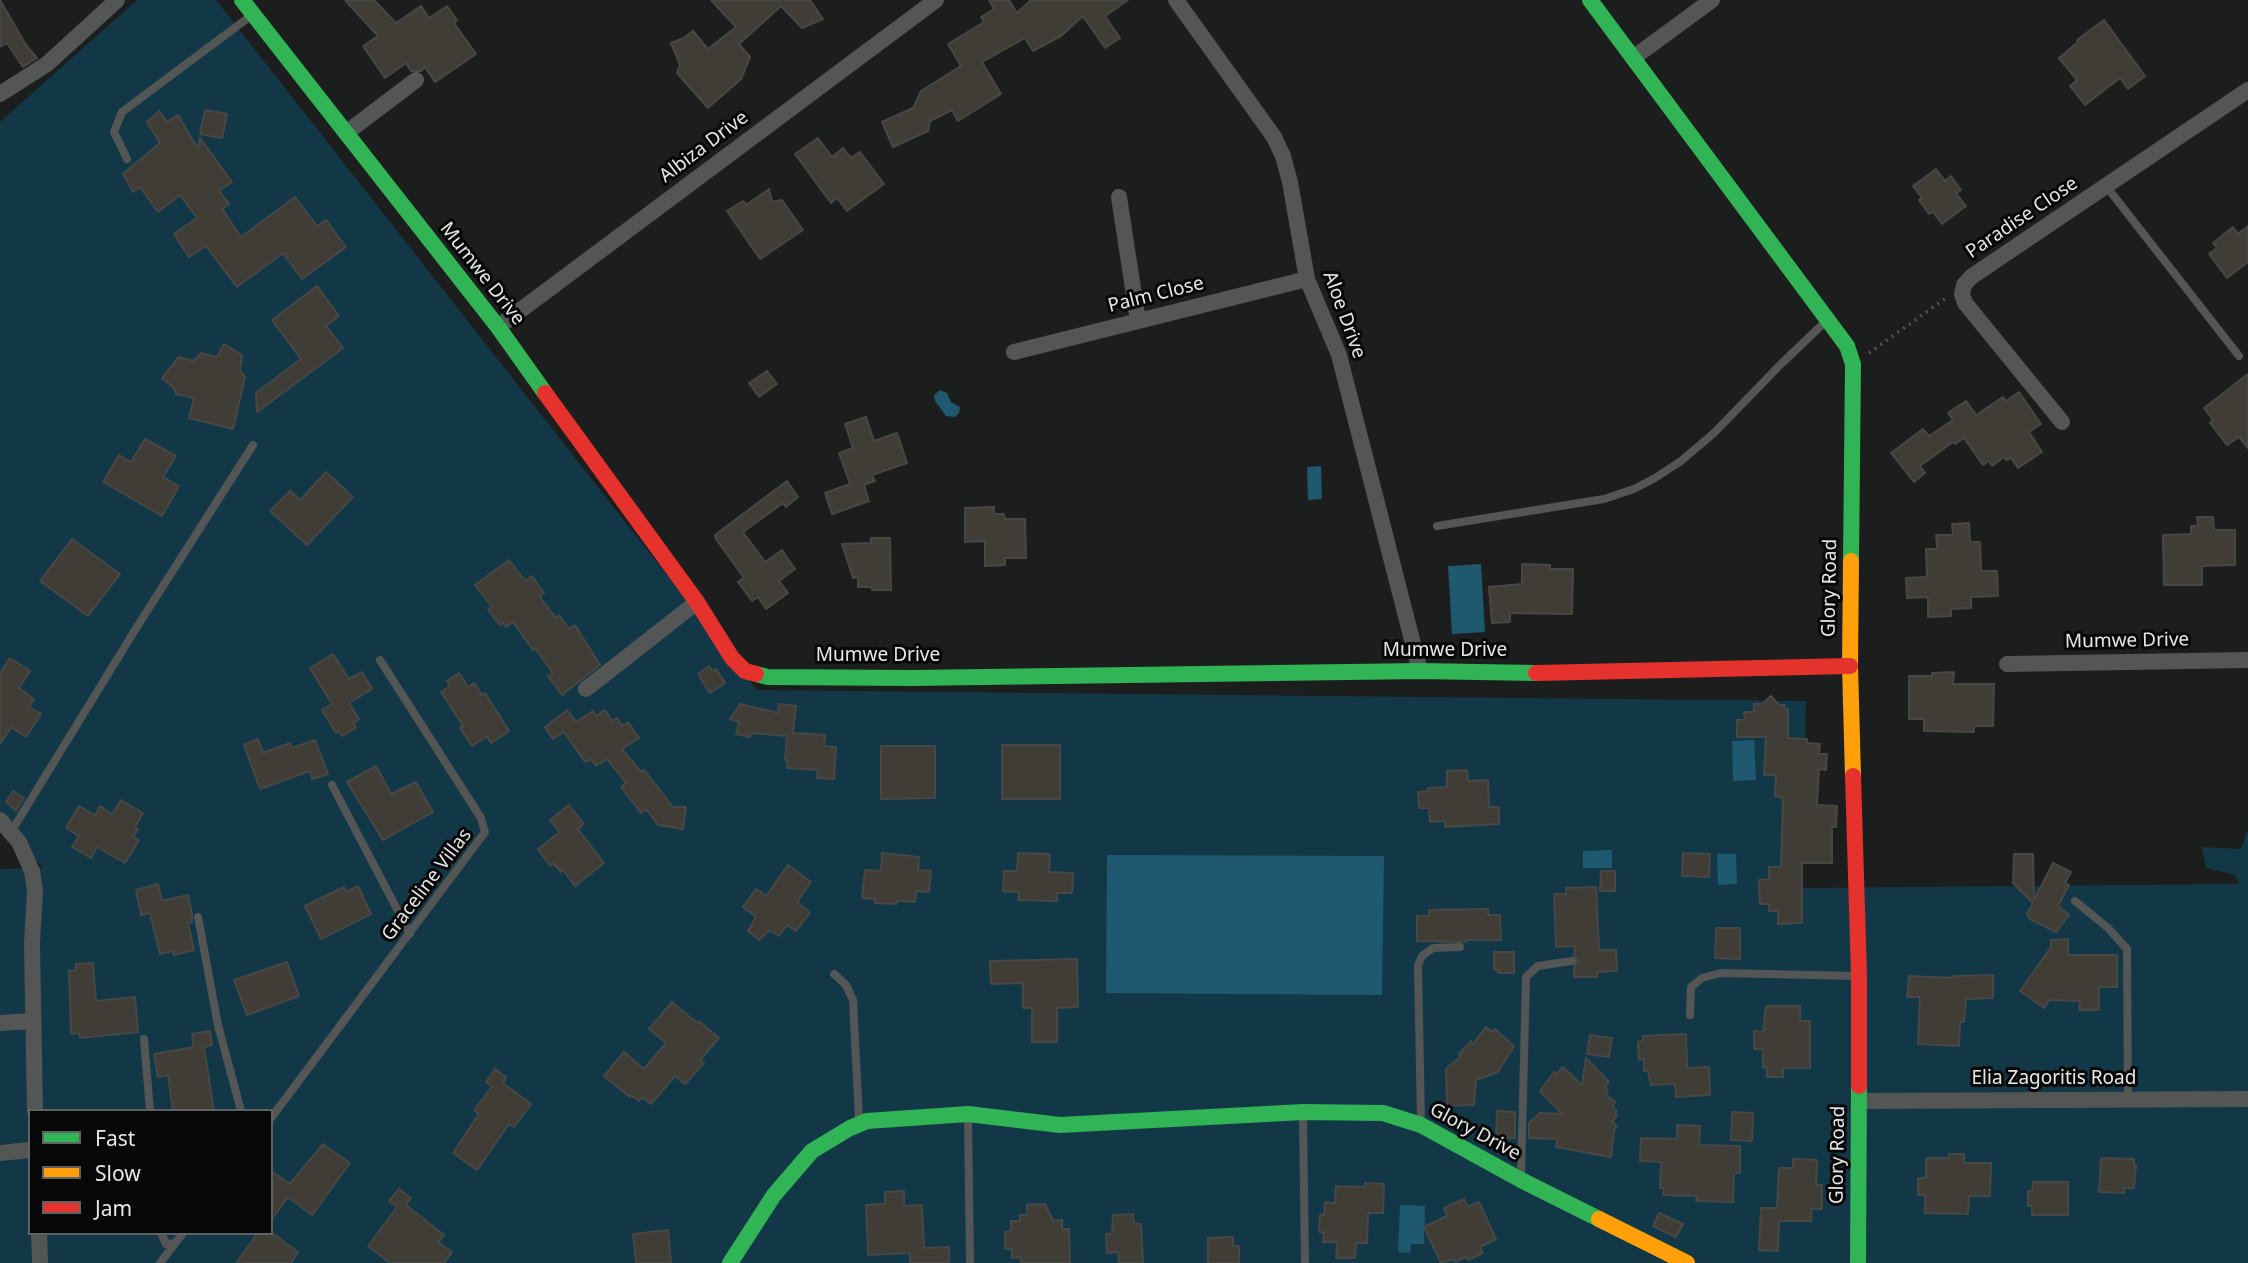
<!DOCTYPE html>
<style>
body{margin:0}
#map{position:relative;width:2248px;height:1263px;overflow:hidden;background:#1c1d1d;font-family:"Noto Sans",sans-serif}
canvas{display:block}
.legend{position:absolute;left:28px;top:1109px;width:245px;height:126px;box-sizing:border-box;background:#070708;border:2px solid #606162;margin:0;padding:9px 12px;list-style:none;font-size:21px;color:#e6e8e8}
.legend li{display:flex;align-items:center;gap:14px;height:35px}
.legend b{width:35px;border:2px solid #606162}
</style>
<div id="map">
<canvas width="2248" height="1263"></canvas>
<ul class="legend">
<li><b style="height:9px;background:#30b455"></b>Fast</li>
<li><b style="height:9px;background:#ff9f0a"></b>Slow</li>
<li><b style="height:9px;background:#e5322d"></b>Jam</li>
</ul>
</div>
<script>
const ctx = document.querySelector('canvas').getContext('2d');
ctx.lineJoin = 'round';
function fill(path, color) { ctx.fillStyle = color; ctx.fill(path, 'evenodd'); }
const toPath = rows => new Path2D(rows.map(r => 'M' + r).join(''));
function strokePath(path, color, width, dash) { ctx.strokeStyle = color; ctx.lineWidth = width; ctx.lineCap = dash ? 'butt' : 'round'; ctx.setLineDash(dash || []); ctx.stroke(path); }
function write(font, color, halo, rows, align = 'center') {
  ctx.font = font + ' "Noto Sans",sans-serif'; ctx.lineWidth = 6; ctx.setLineDash([]); ctx.textBaseline = 'middle'; ctx.strokeStyle = halo; ctx.fillStyle = color; for (const [text, x, y, turn = 0] of rows) {
    ctx.save(); ctx.translate(x, y); ctx.rotate((+turn || 0) * Math.PI / 180); ctx.textAlign = isNaN(turn) ? turn : align; if (halo) ctx.strokeText(text, 0, 0); ctx.fillText(text, 0, 0); ctx.restore();
  }
}
const green = toPath([
 [137,0,216,0,757,690,1806,701,1800,888,2239,884,2235,875,2206,868,2202,847,2241,849,2248,829,2248,1263,0,1263,0,869,43,868,0,818,0,122],
 [30,1111,271,1111,271,1233,30,1233]
]);
const water = toPath([
 [940,390,947,393,951,402,960,407,959,413,955,417,946,416,935,401,934,395],
 [1321,466,1322,499,1308,500,1307,467],
 [1481,564,1485,632,1452,634,1448,566],
 [1754,740,1756,780,1733,781,1732,741],
 [1612,850,1612,868,1583,868,1583,851],
 [1717,854,1736,854,1737,884,1718,885],
 [1107,855,1384,856,1382,995,1106,993],
 [1400,1205,1425,1206,1424,1244,1411,1244,1410,1253,1398,1252]
]);
const building = toPath([
 [0,0,26,45,37,58,23,67,7,43,0,47,0,0],
 [345,0,374,0,396,23,421,6,429,18,447,6,457,20,454,23,476,54,435,82,425,67,421,71,411,71,406,63,385,78,363,46,378,36,345,0],
 [711,0,810,0,823,19,802,28,781,6,739,44,750,57,741,79,708,108,677,73,680,65,671,43,684,38,693,31,708,49,736,27,711,0],
 [989,0,1009,0,1017,13,1031,0,1128,0,1105,16,1120,38,1105,48,1083,16,1061,36,1033,51,1025,38,982,62,1001,94,958,121,952,110,930,121,928,131,893,147,882,122,913,108,921,91,961,66,948,44,984,22,981,17,994,9,989,0],
 [2104,20,2145,76,2128,89,2120,78,2085,105,2070,86,2077,80,2059,58,2078,42,2077,40,2104,20],
 [205,110,227,114,222,138,200,134,205,110],
 [159,111,167,122,178,115,198,149,200,138,232,182,219,191,229,204,222,209,241,237,295,197,317,226,326,220,346,247,302,279,283,253,237,287,206,246,189,257,174,234,197,218,180,195,158,212,140,187,133,192,123,174,160,143,147,122,159,111],
 [818,138,832,157,843,148,851,158,860,152,884,184,847,211,837,198,831,203,795,154,818,138],
 [1936,169,1945,181,1951,176,1961,190,1956,193,1966,206,1942,224,1933,212,1929,214,1919,200,1922,198,1913,186,1936,169],
 [769,189,772,202,782,200,803,230,760,259,727,211,743,201,746,205,769,189],
 [2248,226,2248,262,2227,278,2209,254,2217,248,2213,243,2233,227,2238,234,2248,226],
 [317,286,339,316,326,326,343,348,257,412,256,393,301,359,272,320,317,286],
 [224,344,242,355,240,370,245,377,233,429,189,418,194,398,176,394,174,388,162,378,179,357,194,361,201,353,217,357,224,344],
 [767,371,777,384,759,397,749,383,767,371],
 [2248,374,2248,448,2239,437,2227,445,2210,423,2213,420,2204,408,2248,374],
 [2019,392,2041,424,2029,432,2042,452,2018,468,2011,458,2006,460,2004,457,1992,466,1989,461,1983,465,1964,438,1955,444,1953,442,1920,466,1925,473,1914,482,1891,453,1923,429,1929,436,1953,420,1948,413,1966,401,1976,415,2003,397,2006,401,2019,392],
 [866,417,874,441,897,433,907,463,872,475,875,481,864,485,869,501,832,514,825,493,850,484,839,453,853,448,845,424,866,417],
 [145,439,176,456,163,477,179,486,162,516,103,482,119,455,131,462,145,439],
 [326,472,353,497,307,545,270,511,290,491,300,500,326,472],
 [787,481,798,497,786,507,783,503,743,532,765,562,782,550,795,569,779,581,788,593,766,609,758,597,752,601,738,582,744,578,716,539,715,535,787,481],
 [994,507,994,514,1004,514,1005,519,1025,519,1026,558,1005,558,1005,565,985,566,985,541,965,542,965,508,994,507],
 [2197,517,2213,517,2214,530,2235,530,2235,565,2202,566,2202,585,2164,585,2163,535,2191,534,2191,526,2198,526,2197,517],
 [1969,523,1970,542,1980,542,1981,571,1997,571,1998,596,1971,597,1971,608,1951,609,1951,616,1928,617,1928,597,1907,598,1906,578,1927,577,1926,549,1937,549,1936,535,1953,535,1952,524,1969,523],
 [871,538,890,538,891,590,872,590,872,587,858,587,858,577,853,578,842,544,871,543,871,538],
 [72,539,120,574,88,616,40,581,72,539],
 [509,560,525,581,532,576,544,593,539,596,556,618,559,615,569,629,575,625,600,665,562,695,548,676,553,673,535,648,533,650,513,622,506,627,503,623,500,625,488,610,492,607,475,585,509,560],
 [1522,564,1550,565,1550,569,1573,569,1572,614,1510,613,1510,622,1492,623,1489,587,1522,584,1522,564],
 [333,654,349,679,362,672,372,689,349,703,359,719,353,723,356,728,342,736,339,732,336,733,322,710,332,704,310,668,333,654],
 [10,658,30,671,19,688,34,699,29,707,41,714,26,737,11,727,0,744,0,674,10,658],
 [709,666,712,671,716,669,725,683,710,693,698,674,709,666],
 [1954,672,1953,684,1994,684,1993,726,1974,726,1974,732,1924,731,1924,719,1909,719,1909,676,1932,676,1932,673,1954,672],
 [459,673,468,687,474,683,482,695,485,693,509,731,491,743,487,736,472,746,460,728,463,726,441,692,450,686,447,681,459,673],
 [1771,696,1779,705,1785,705,1784,709,1788,709,1788,738,1807,739,1807,743,1820,744,1819,754,1827,754,1826,770,1819,769,1817,805,1837,806,1836,827,1832,827,1832,863,1802,863,1802,923,1778,924,1778,911,1769,911,1769,904,1760,904,1759,880,1769,879,1769,867,1781,867,1783,798,1775,796,1776,775,1764,775,1766,737,1737,737,1737,720,1745,720,1744,712,1754,712,1754,704,1762,704,1771,696],
 [740,704,778,713,779,704,796,706,793,733,825,735,824,746,836,747,834,779,817,778,818,770,787,768,787,760,785,760,787,736,751,733,750,737,736,734,739,722,730,719,740,704],
 [567,710,576,722,593,711,596,716,605,710,612,721,617,718,622,726,628,722,639,738,622,749,641,772,644,770,673,807,686,807,683,829,658,825,646,809,641,813,621,787,626,783,607,759,596,766,591,759,585,762,564,732,553,739,545,727,567,710],
 [258,739,263,753,290,743,292,748,315,740,328,774,312,779,310,771,260,789,244,745,258,739],
 [1002,745,1060,745,1060,799,1002,799,1002,745],
 [881,746,935,746,935,798,881,799,881,746],
 [376,766,391,794,416,782,433,812,383,840,347,782,376,766],
 [1467,770,1468,781,1488,780,1489,807,1499,807,1499,824,1445,827,1445,821,1430,822,1429,808,1419,808,1418,792,1428,791,1428,788,1447,787,1447,771,1467,770],
 [13,791,24,798,16,811,6,802,13,791],
 [121,800,143,813,135,827,138,829,133,837,139,840,125,863,97,847,91,858,72,847,79,836,66,828,79,806,95,815,100,806,112,814,121,800],
 [569,805,584,824,578,829,604,863,575,886,563,870,561,872,553,863,550,866,538,849,560,832,550,820,569,805],
 [882,853,919,857,918,870,931,871,929,892,916,891,915,902,897,901,897,904,875,903,875,899,862,898,865,870,881,871,882,853],
 [1018,853,1050,854,1049,872,1073,873,1072,893,1057,893,1057,901,1018,900,1019,892,1003,891,1004,871,1017,871,1018,853],
 [1683,853,1710,854,1709,877,1682,876,1683,853],
 [2014,854,2033,854,2034,900,2053,863,2071,872,2065,883,2069,885,2058,906,2069,915,2056,932,2030,919,2027,914,2033,903,2013,883,2014,854],
 [788,865,811,882,797,902,810,913,796,931,787,925,779,936,770,930,759,940,748,931,756,917,743,907,756,889,766,896,788,865],
 [1601,871,1615,871,1615,891,1600,891,1601,871],
 [158,884,162,901,188,895,192,914,192,922,188,923,194,950,174,955,173,951,160,954,150,913,141,915,136,890,158,884],
 [358,886,371,914,321,939,305,906,344,887,346,892,358,886],
 [1596,887,1599,950,1616,950,1617,971,1598,972,1597,977,1574,977,1574,967,1578,961,1574,955,1575,946,1556,947,1554,894,1566,894,1566,888,1596,887],
 [1488,909,1488,915,1500,915,1501,940,1466,940,1466,942,1417,941,1417,916,1429,916,1429,910,1488,909],
 [1716,928,1740,928,1740,959,1715,958,1716,928],
 [2068,939,2068,955,2117,955,2117,987,2099,987,2099,1010,2079,1010,2080,1001,2049,1000,2044,1008,2020,991,2051,947,2051,940,2068,939],
 [1494,952,1514,952,1514,973,1498,973,1498,970,1494,970,1494,952],
 [1077,959,1078,1007,1057,1008,1057,1042,1032,1042,1032,1008,1023,1008,1023,983,991,984,990,961,1077,959],
 [287,962,299,996,247,1015,234,980,287,962],
 [93,963,96,1001,135,997,138,1032,80,1038,79,1033,71,1034,69,971,76,970,76,964,93,963],
 [1993,975,1993,998,1966,999,1964,1022,1960,1022,1959,1046,1918,1044,1920,997,1907,997,1909,976,1952,978,1952,976,1993,975],
 [672,1002,697,1023,699,1021,719,1038,700,1060,704,1063,685,1084,675,1076,651,1104,642,1097,639,1101,631,1095,630,1097,604,1076,624,1052,644,1069,666,1043,649,1029,672,1002],
 [1766,1006,1800,1006,1800,1021,1810,1021,1810,1068,1783,1068,1783,1077,1767,1077,1767,1068,1763,1067,1763,1049,1754,1049,1754,1031,1763,1032,1766,1006],
 [1486,1027,1492,1032,1495,1029,1514,1046,1498,1072,1476,1080,1474,1105,1447,1106,1446,1069,1461,1056,1459,1054,1471,1041,1473,1044,1486,1027],
 [210,1031,212,1045,204,1047,214,1111,173,1111,168,1075,158,1077,154,1054,194,1047,192,1034,210,1031],
 [1686,1034,1687,1068,1709,1067,1710,1095,1676,1097,1675,1084,1651,1085,1648,1071,1644,1071,1644,1059,1639,1060,1638,1042,1643,1041,1643,1036,1686,1034],
 [1590,1035,1612,1038,1609,1057,1587,1054,1590,1035],
 [1586,1058,1609,1082,1605,1087,1608,1091,1605,1094,1615,1102,1613,1106,1617,1111,1615,1114,1617,1116,1612,1121,1617,1127,1614,1130,1611,1157,1556,1147,1557,1139,1529,1138,1529,1123,1540,1113,1562,1114,1540,1091,1554,1072,1556,1074,1563,1067,1582,1085,1586,1058],
 [495,1069,506,1077,503,1083,531,1104,514,1127,509,1124,477,1170,453,1153,479,1114,474,1110,492,1087,486,1082,495,1069],
 [1497,1111,1515,1112,1515,1138,1496,1138,1497,1111],
 [1732,1112,1753,1113,1752,1141,1731,1140,1732,1112],
 [1677,1125,1700,1126,1699,1145,1740,1146,1740,1173,1734,1173,1733,1202,1696,1201,1697,1196,1663,1195,1664,1188,1660,1188,1661,1162,1640,1161,1641,1138,1677,1139,1677,1125],
 [323,1144,350,1163,312,1215,288,1197,271,1220,271,1171,290,1184,323,1144],
 [1949,1154,1964,1154,1964,1163,1991,1163,1990,1196,1969,1196,1968,1214,1925,1213,1925,1195,1918,1195,1918,1178,1926,1178,1926,1158,1949,1158,1949,1154],
 [2101,1158,2134,1159,2134,1165,2136,1165,2134,1188,2124,1188,2124,1193,2099,1192,2101,1158],
 [1793,1159,1817,1160,1816,1185,1822,1185,1822,1209,1811,1209,1811,1221,1779,1221,1778,1251,1759,1250,1761,1208,1777,1208,1779,1168,1793,1168,1793,1159],
 [2033,1182,2068,1182,2068,1215,2032,1215,2032,1206,2028,1206,2028,1191,2032,1191,2033,1182],
 [1365,1183,1384,1184,1383,1213,1368,1213,1367,1243,1356,1243,1355,1258,1336,1258,1337,1242,1323,1242,1324,1232,1319,1232,1320,1215,1324,1215,1325,1202,1335,1203,1336,1186,1365,1187,1365,1183],
 [399,1189,411,1198,406,1205,444,1235,438,1242,452,1252,444,1263,390,1263,368,1246,397,1207,389,1201,399,1189],
 [904,1191,904,1206,922,1205,924,1248,949,1247,949,1263,910,1263,910,1253,868,1255,866,1205,885,1204,885,1192,904,1191],
 [1464,1199,1468,1207,1479,1202,1496,1239,1480,1247,1483,1253,1468,1260,1466,1257,1455,1262,1453,1259,1441,1263,1424,1227,1447,1216,1444,1208,1464,1199],
 [1045,1204,1053,1221,1062,1220,1062,1229,1069,1229,1070,1263,1021,1263,1021,1257,1012,1258,1012,1249,1005,1249,1005,1232,1011,1231,1011,1221,1020,1221,1020,1215,1027,1215,1027,1205,1045,1204],
 [1659,1213,1683,1224,1676,1237,1653,1226,1659,1213],
 [1133,1214,1134,1224,1141,1224,1143,1263,1119,1263,1118,1252,1107,1253,1106,1234,1112,1234,1113,1215,1133,1214],
 [668,1230,671,1263,636,1263,633,1234,668,1230],
 [258,1233,272,1233,298,1252,291,1263,236,1263,258,1233],
 [1233,1237,1233,1246,1239,1246,1239,1263,1208,1263,1208,1238,1233,1237]
]);
const path = toPath([
 [1869,353,1946,298]
]);
const lane = toPath([
 [127,159,114,132,122,112,252,15],
 [2106,186,2239,356],
 [1437,526,1604,499,1634,489,1655,478,1681,461,1714,433,1780,365,1825,322],
 [332,785,410,934],
 [11,832,135,630,253,445],
 [2075,901,2108,928,2127,949,2128,1100],
 [198,917,218,1025,241,1111],
 [834,974,846,985,853,1000,859,1120],
 [1690,1015,1691,987,1702,978,1721,973,1857,976],
 [144,1039,150,1111],
 [1303,1115,1305,1263],
 [968,1117,970,1263],
 [271,1118,485,832,481,818,380,660],
 [1421,1122,1418,965,1422,956,1433,948,1460,947],
 [1521,1177,1526,977,1538,966,1572,961],
 [161,1233,166,1244,175,1243],
 [160,1263,183,1233]
]);
const street = toPath([
 [1176,0,1274,137,1283,156,1290,182,1307,279,1339,355,1420,671],
 [1633,58,1712,0],
 [0,94,47,64,117,0],
 [346,133,416,80],
 [1119,197,1138,321],
 [498,327,936,0],
 [1014,352,1307,279],
 [2062,422,1965,303,1962,294,1964,285,1971,277,2248,90],
 [2007,664,2248,660],
 [586,689,697,602],
 [0,820,19,842,32,871,35,891,32,943,35,1111],
 [0,1023,33,1021],
 [1860,1101,2248,1099],
 [0,1153,30,1150],
 [39,1233,40,1263]
]);
const fast = toPath([
 [242,0,498,327,545,393],
 [1590,0,1847,346,1853,364,1851,561],
 [756,674,768,677,912,678,1420,671,1536,673],
 [730,1263,774,1195,812,1151,850,1128,867,1121,968,1114,1060,1125,1303,1112,1383,1113,1421,1125,1521,1180,1599,1219],
 [1858,1263,1859,1086]
]);
const slow = toPath([
 [1851,561,1850,666,1853,776],
 [1599,1219,1687,1263]
]);
const jam = toPath([
 [545,393,697,602,732,658,745,671,756,674],
 [1536,673,1850,666],
 [1853,776,1859,976,1859,1086]
]);
const streetNames = [
 ["Albiza Drive",704,147,-37],
 ["Paradise Close",2022,218,-34],
 ["Mumwe Drive",482,274,52],
 ["Palm Close",1156,295,-14],
 ["Aloe Drive",1344,315,70],
 ["Glory Road",1830,588,-89],
 ["Mumwe Drive",2127,641,-1],
 ["Mumwe Drive",1445,651],
 ["Mumwe Drive",878,656],
 ["Graceline Villas",427,885,-53],
 ["Elia Zagoritis Road",2054,1079],
 ["Glory Drive",1475,1132,28],
 ["Glory Road",1838,1155,-89]
];
fill(green, '#123847');
fill(water, '#1f5970');
fill(building, '#403d37');
strokePath(building, '#474746', 2);
strokePath(path, '#535353', 3.5, [2, 5]);
strokePath(lane, '#545555', 8);
strokePath(street, '#545555', 16);
strokePath(fast, '#30b455', 16);
strokePath(slow, '#ff9f0a', 16);
strokePath(jam, '#e5322d', 16);
write('19px', '#e6e8e8', '#070708', streetNames);
</script>
